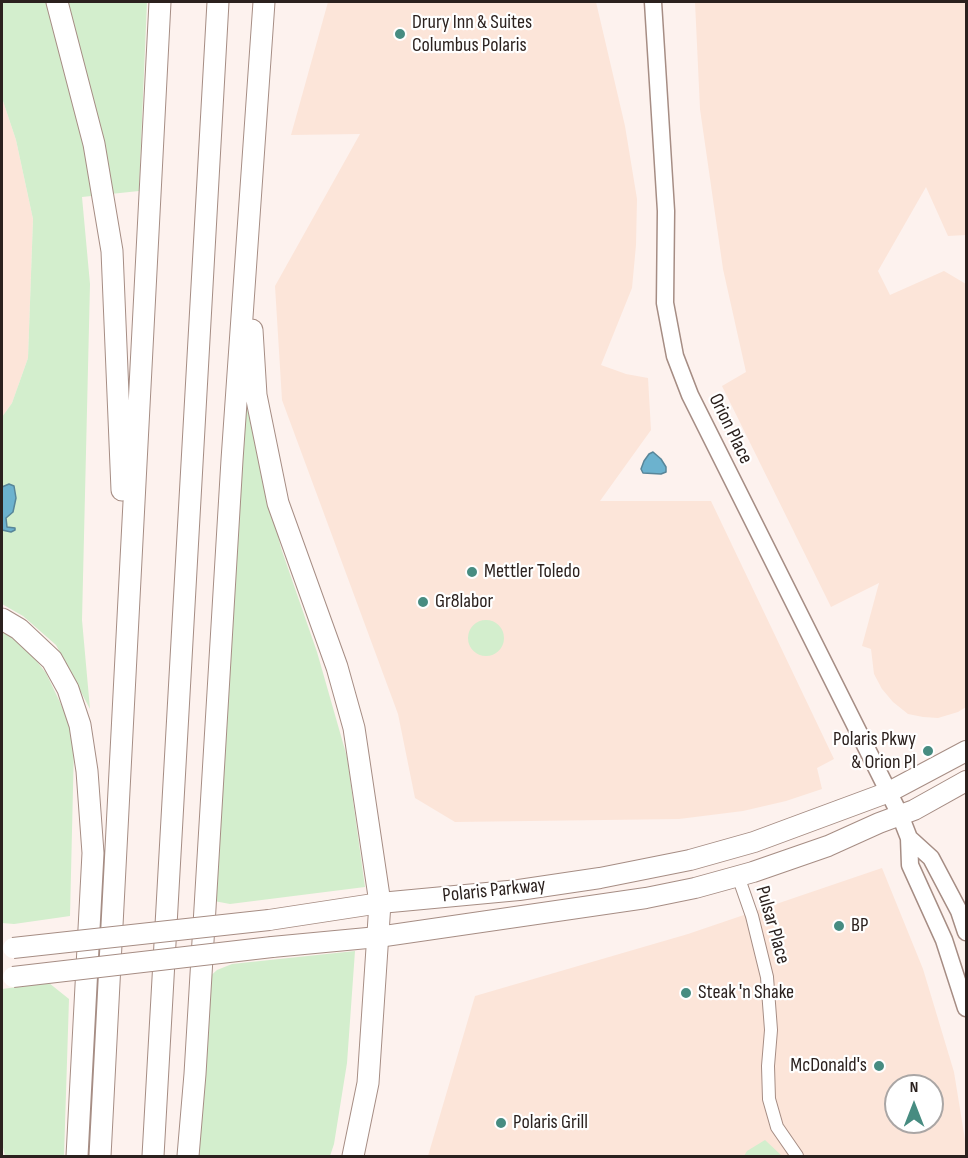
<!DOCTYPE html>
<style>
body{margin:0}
#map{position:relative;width:968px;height:1158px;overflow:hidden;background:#fdf2ee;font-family:"Sofia Sans Condensed",sans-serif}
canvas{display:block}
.frame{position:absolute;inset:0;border:3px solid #2b211e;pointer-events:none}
.north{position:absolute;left:884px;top:1074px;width:60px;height:60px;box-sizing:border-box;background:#fff;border:2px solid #aaa6a5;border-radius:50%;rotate:0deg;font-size:16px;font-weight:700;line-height:24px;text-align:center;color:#2b211e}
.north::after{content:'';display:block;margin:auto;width:21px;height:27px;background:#478c81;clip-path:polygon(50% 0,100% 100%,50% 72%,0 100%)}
</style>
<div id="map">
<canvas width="968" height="1158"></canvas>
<div class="frame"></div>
<div class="north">N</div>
</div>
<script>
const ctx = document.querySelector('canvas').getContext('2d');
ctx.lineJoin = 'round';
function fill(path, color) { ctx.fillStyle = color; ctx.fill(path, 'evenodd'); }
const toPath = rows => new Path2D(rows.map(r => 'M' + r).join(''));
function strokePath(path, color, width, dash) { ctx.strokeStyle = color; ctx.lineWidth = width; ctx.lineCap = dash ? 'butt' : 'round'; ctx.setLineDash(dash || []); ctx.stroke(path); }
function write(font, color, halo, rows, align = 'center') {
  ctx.font = font + ' "Sofia Sans Condensed",sans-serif'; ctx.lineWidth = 4.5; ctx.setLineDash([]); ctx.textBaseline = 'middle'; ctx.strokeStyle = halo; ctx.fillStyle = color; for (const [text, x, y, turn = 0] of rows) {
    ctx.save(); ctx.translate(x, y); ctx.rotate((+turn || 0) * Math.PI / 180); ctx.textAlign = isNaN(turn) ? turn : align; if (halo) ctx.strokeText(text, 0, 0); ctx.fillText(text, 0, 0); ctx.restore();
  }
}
const commercial = toPath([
 [328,2,596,2,625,126,637,199,636,245,632,288,601,365,626,374,648,378,651,430,600,501,711,501,834,759,817,768,822,789,786,801,743,811,679,819,455,822,415,798,398,714,282,400,275,286,360,134,291,135],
 [695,2,966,2,966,235,948,236,926,187,878,271,890,295,944,271,966,284,966,707,958,712,938,718,923,717,908,714,893,702,882,689,874,674,871,649,862,646,879,583,831,607,722,386,746,372,723,269,700,109],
 [2,98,16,140,33,219,28,358,12,403,2,417],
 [882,868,923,969,954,1072,966,1146,966,1156,428,1156,475,996,688,934],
 [896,1086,932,1086,932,1122,896,1122]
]);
const green = toPath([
 [2,2,147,2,139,191,82,197,90,284,82,620,90,709,56,645,23,616,2,604,2,417,12,403,28,358,33,219,16,140,2,98],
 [246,403,281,548,317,652,347,757,365,887,230,904,214,901],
 '468 638a18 18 0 1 1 36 0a18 18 0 1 1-36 0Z',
 [2,630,28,650,46,673,68,719,74,746,70,916,14,924,2,923],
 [355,951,347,1063,334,1144,330,1156,195,1156,205,981,217,970,232,964],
 [49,983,69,999,64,1156,5,1156,2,1143,2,989],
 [765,1140,782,1156,744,1156,747,1151]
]);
const water = toPath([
 [653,452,661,459,666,467,666,472,661,474,643,473,641,469,644,461,649,454,653,452],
 [9,484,14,486,16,498,13,512,6,518,7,527,15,528,15,530,11,532,2,530,2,487,9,484]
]);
const minor = toPath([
 [738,876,752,916,767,977,771,1030,768,1066,769,1099,777,1127,797,1156]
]);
const secondary = toPath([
 [653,2,666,211,665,303,675,356,690,395,900,815,909,838,910,865,944,940,966,1008],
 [909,838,931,858,959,911,966,932]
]);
const primary = toPath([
 [269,920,380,903,519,890,600,878,690,860,754,842,889,792,966,751],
 [272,947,378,937,646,898,695,888,753,872,828,846,879,823,914,810,966,781]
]);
const motorway = toPath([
 [57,2,94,144,112,251,122,490],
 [252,330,256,395,278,503,337,667,354,728,380,903,368,1083,353,1156],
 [2,619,19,629,52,660,68,689,80,725,87,771,93,853,77,1156],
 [100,1156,160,2],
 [153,1156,218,2],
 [188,1156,195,1074,232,460,264,2]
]);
const primaryBridge = toPath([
 [13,948,269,920],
 [13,977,272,947]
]);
const markers = [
 [400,34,6,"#478c81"],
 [472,572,6,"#478c81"],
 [423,602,6,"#478c81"],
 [928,751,6,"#478c81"],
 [839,926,6,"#478c81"],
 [686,993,6,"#478c81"],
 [879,1066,6,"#478c81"],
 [501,1123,6,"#478c81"]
];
const poiNames = [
 ["Drury Inn & Suites",412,23],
 ["Columbus Polaris",412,46],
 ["Mettler Toledo",484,572],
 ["Gr8labor",435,602],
 ["Polaris Pkwy",916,740,"right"],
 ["& Orion Pl",916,763,"right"],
 ["BP",851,926],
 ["Steak 'n Shake",698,993],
 ["McDonald's",867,1066,"right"],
 ["Polaris Grill",513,1123]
];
const streetNames = [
 ["Orion Place",730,429,64],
 ["Polaris Parkway",494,891,-6],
 ["Pulsar Place",772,925,74]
];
fill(commercial, '#fce5d9');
fill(green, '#d3eecd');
fill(water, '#6cb2ce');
strokePath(water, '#588699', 1.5);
strokePath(minor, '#a68d84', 14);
strokePath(secondary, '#a68d84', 19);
strokePath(primary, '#a68d84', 22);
strokePath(motorway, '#a68d84', 23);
strokePath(minor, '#fff', 12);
strokePath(secondary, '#fff', 16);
strokePath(primary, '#fff', 20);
strokePath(motorway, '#fff', 21);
strokePath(primaryBridge, '#a68d84', 22, []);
strokePath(primaryBridge, '#fff', 20);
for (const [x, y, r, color] of markers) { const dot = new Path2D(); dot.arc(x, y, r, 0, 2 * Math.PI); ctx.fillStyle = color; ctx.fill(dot); strokePath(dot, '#fff', 2); }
write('20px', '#2b211e', '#fff', poiNames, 'left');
write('20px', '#2b211e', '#fff', streetNames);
</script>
